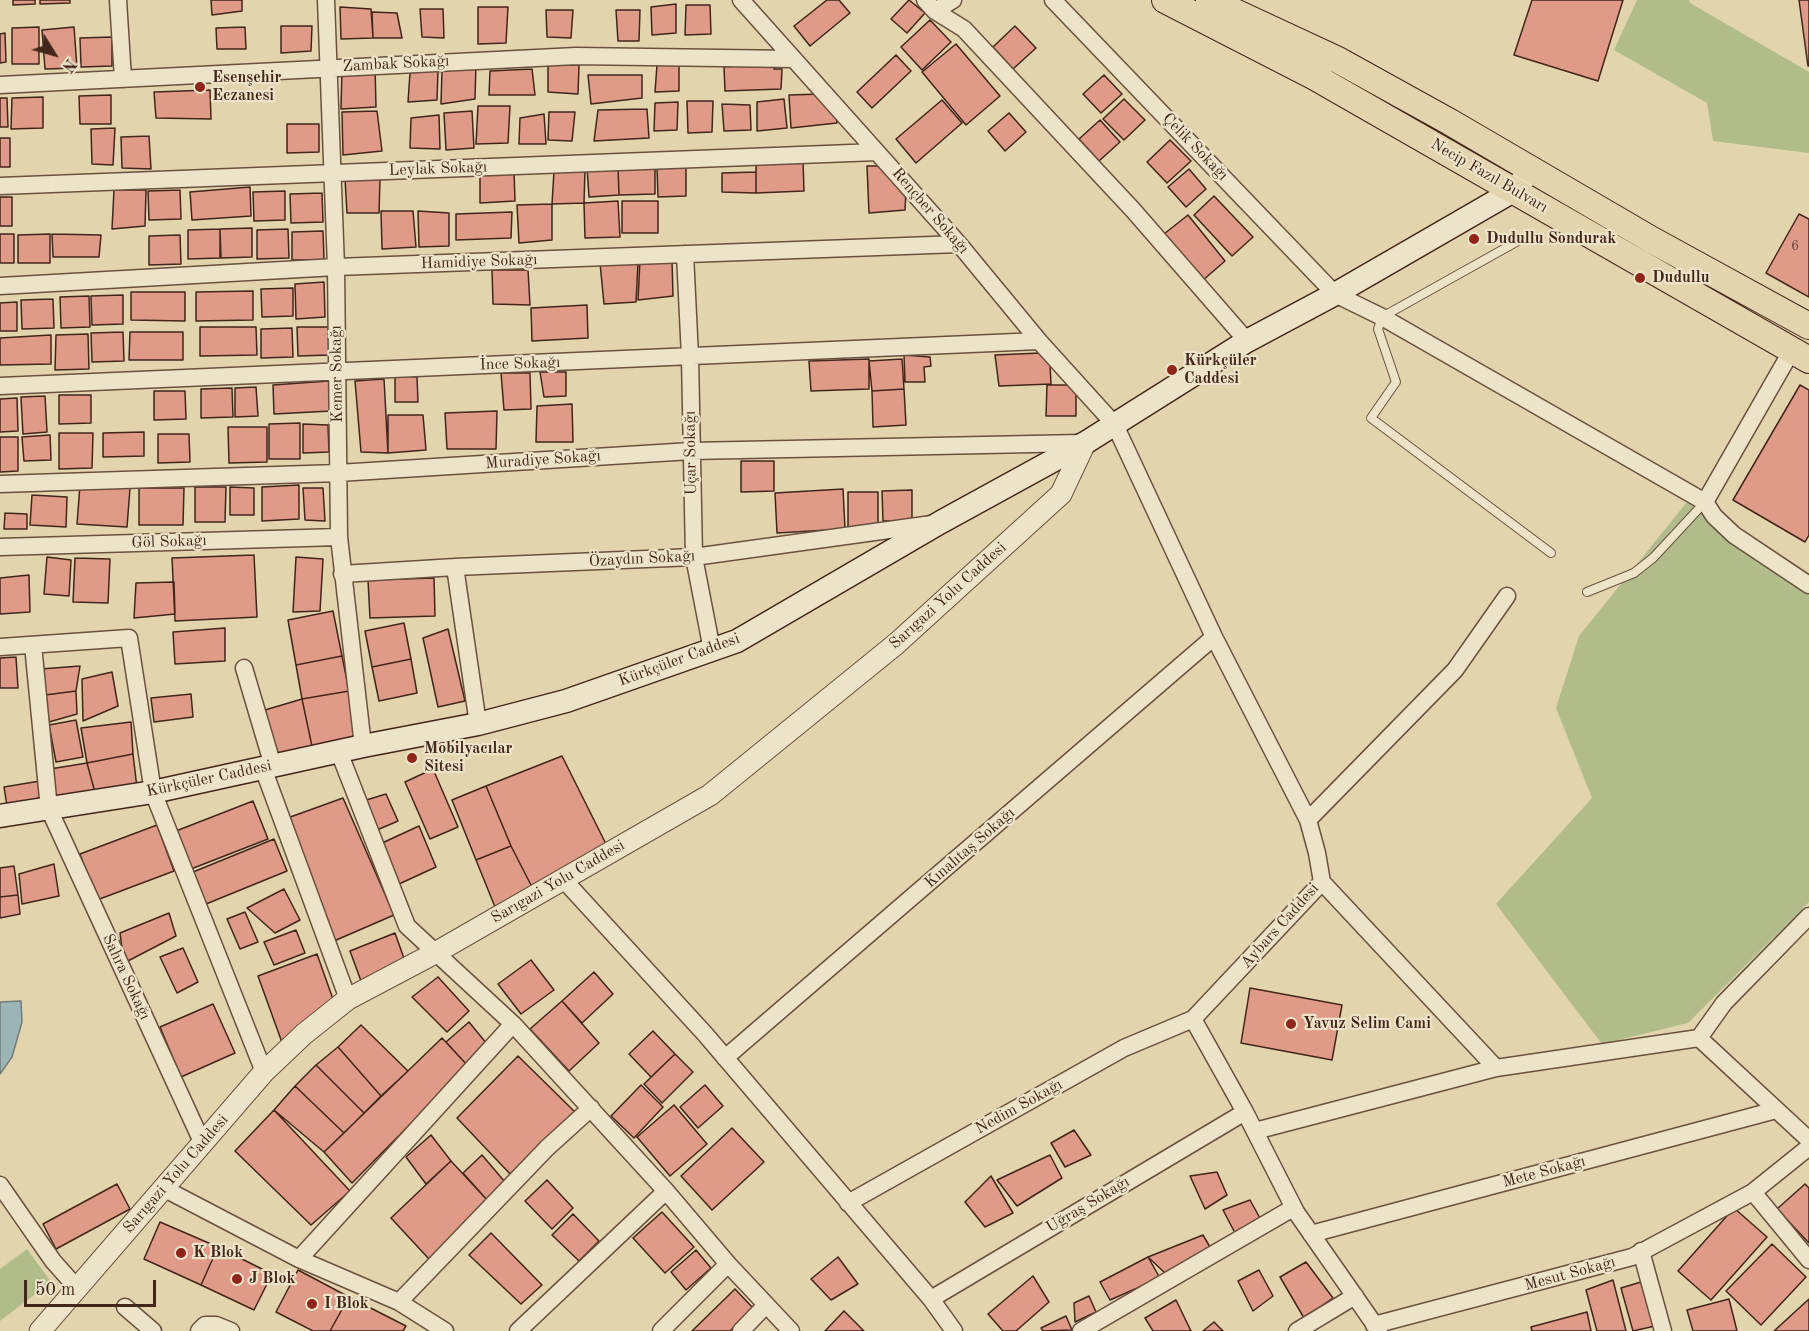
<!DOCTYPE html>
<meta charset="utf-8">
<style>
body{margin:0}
#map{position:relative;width:1809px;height:1331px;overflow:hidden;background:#e2d4ac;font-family:"Old Standard TT",serif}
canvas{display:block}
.north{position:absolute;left:24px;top:24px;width:60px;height:60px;-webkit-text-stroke:4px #ece3c9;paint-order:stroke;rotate:127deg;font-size:16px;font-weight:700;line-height:24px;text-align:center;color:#42251b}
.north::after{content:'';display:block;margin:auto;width:21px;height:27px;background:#42251b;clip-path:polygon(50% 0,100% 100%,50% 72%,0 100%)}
.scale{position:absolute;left:24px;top:1280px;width:132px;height:27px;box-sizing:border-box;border:3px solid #42251b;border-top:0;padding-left:8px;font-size:18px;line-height:21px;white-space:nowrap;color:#42251b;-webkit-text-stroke:4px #ece3c9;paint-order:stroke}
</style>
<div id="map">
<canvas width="1809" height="1331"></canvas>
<div class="north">N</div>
<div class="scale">50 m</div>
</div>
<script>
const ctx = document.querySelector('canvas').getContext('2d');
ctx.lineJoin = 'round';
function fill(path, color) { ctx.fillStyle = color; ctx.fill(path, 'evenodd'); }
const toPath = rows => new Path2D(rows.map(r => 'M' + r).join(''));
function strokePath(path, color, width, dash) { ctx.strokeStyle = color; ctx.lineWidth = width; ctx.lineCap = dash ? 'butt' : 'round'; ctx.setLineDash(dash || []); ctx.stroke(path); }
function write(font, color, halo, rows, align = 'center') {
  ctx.font = font + ' "Old Standard TT",serif'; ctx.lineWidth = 4.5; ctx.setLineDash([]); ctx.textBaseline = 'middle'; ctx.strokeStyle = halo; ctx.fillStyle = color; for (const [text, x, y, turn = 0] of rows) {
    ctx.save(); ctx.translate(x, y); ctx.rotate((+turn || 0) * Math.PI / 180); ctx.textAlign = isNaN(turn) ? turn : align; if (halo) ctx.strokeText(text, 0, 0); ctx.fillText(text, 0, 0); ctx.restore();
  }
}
const green = toPath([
 [1637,0,1689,0,1690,3,1809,72,1809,153,1713,141,1707,103,1614,50],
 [1687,502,1809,590,1809,902,1688,1023,1602,1044,1496,904,1592,798,1556,708,1579,636],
 [27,1249,51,1282,0,1321,0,1269]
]);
const water = toPath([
 [21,1001,22,1022,12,1057,0,1074,0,1002,21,1001]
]);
const building = toPath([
 [13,0,35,0,35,4,13,5,13,0],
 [40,0,70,0,70,3,40,4,40,0],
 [211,0,242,0,242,11,212,15,211,0],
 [827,0,839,0,850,13,810,46,794,26,827,0],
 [909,0,925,13,907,33,891,19,909,0],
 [1532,0,1623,0,1598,81,1514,55,1532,0],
 [1799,0,1809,0,1809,66,1808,66,1799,0],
 [676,4,676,33,652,35,651,7,676,4],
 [686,5,710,5,711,34,685,35,686,5],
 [340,7,371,9,373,38,341,39,340,7],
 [478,7,508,7,506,43,478,44,478,7],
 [420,9,443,9,444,38,422,37,420,9],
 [546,10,573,10,571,38,547,37,546,10],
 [616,10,640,10,639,41,618,41,616,10],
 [372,12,397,13,402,38,373,38,372,12],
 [930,20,951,42,922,70,901,47,930,20],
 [281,26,312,26,311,51,281,53,281,26],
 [1015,26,1036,48,1013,69,993,47,1015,26],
 [39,27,39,64,12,64,12,28,39,27],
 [74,27,77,68,45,69,42,30,74,27],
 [245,27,246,49,217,49,216,28,245,27],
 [5,33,6,62,0,63,0,34,5,33],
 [112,37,112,66,81,67,80,38,112,37],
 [956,44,1000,96,966,125,922,72,956,44],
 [896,55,911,71,872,108,857,92,896,55],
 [775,62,774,69,782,69,781,89,725,91,724,67,775,62],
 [476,63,475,99,441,104,442,70,476,63],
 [679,63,679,91,655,92,657,65,679,63],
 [548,65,579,65,578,94,548,92,548,65],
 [375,66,376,107,341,109,342,69,375,66],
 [532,69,535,95,489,95,490,71,532,69],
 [438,70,437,100,408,102,410,73,438,70],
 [588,75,642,75,642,98,591,104,588,75],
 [1104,75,1122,94,1101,113,1083,94,1104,75],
 [210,90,211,119,156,118,154,92,210,90],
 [822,94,835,107,837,123,791,128,789,95,822,94],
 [111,95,111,124,80,124,79,96,111,95],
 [43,97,43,128,11,129,12,98,43,97],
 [0,98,7,98,8,127,0,127,0,98],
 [784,99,787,128,757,131,757,102,784,99],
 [1124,99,1145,120,1124,140,1103,119,1124,99],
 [942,100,962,123,916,163,896,139,942,100],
 [687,101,713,101,712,132,688,133,687,101],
 [678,102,677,130,654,131,655,103,678,102],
 [722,104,750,105,751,130,724,131,722,104],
 [478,106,510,106,508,143,476,144,478,106],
 [647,109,649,138,594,141,598,110,647,109],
 [377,111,382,151,343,155,342,112,377,111],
 [472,111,474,148,446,150,444,113,472,111],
 [549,112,575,112,572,141,548,140,549,112],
 [1009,113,1026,132,1005,151,988,131,1009,113],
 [544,114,546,144,519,144,520,118,544,114],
 [439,115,440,149,410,148,411,118,439,115],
 [1100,120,1120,142,1099,161,1079,139,1100,120],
 [287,124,319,124,319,152,287,153,287,124],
 [115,128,113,165,92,164,91,129,115,128],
 [149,136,151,169,122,168,121,137,149,136],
 [0,138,10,138,10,167,0,167,0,138],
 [1170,140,1191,161,1167,183,1147,162,1170,140],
 [803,161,804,191,756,193,756,164,803,161],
 [686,164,686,196,658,197,657,168,686,164],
 [655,166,655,194,619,195,618,167,655,166],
 [867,166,883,166,906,190,905,210,869,213,867,166],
 [618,167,619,195,589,197,587,168,618,167],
 [585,169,584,203,552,204,554,171,585,169],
 [1189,169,1206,189,1186,207,1168,187,1189,169],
 [514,171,515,201,480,203,480,173,514,171],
 [756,172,756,193,722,192,722,173,756,172],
 [345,179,380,179,379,213,347,213,345,179],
 [250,187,251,216,192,220,190,192,250,187],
 [114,190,146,190,145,226,112,229,114,190],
 [180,190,181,219,149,220,148,191,180,190],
 [285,191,285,220,254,221,253,192,285,191],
 [322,193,323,222,291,223,290,194,322,193],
 [1214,196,1253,237,1232,256,1194,215,1214,196],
 [0,197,12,197,12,226,0,226,0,197],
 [618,201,620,237,585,238,584,203,618,201],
 [622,201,658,201,658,233,622,233,622,201],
 [552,204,552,240,519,243,517,205,552,204],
 [381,211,413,211,416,247,382,249,381,211],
 [418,211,449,213,449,246,419,247,418,211],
 [512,212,511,238,456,240,456,214,512,212],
 [1799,214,1809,219,1809,297,1766,273,1799,214],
 [1188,215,1225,261,1202,281,1164,234,1188,215],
 [252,228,252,257,221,258,220,229,252,228],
 [220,229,220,258,188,259,188,230,220,229],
 [288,229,289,258,257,259,257,230,288,229],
 [323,231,324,260,292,260,292,232,323,231],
 [0,234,14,234,14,263,0,263,0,234],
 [50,234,50,263,18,263,18,235,50,234],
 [52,234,101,235,99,257,53,257,52,234],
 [180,235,181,264,149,265,149,236,180,235],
 [640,260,672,261,673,296,638,300,640,260],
 [600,263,638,263,636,302,604,304,600,263],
 [492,270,528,270,530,305,493,304,492,270],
 [324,282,325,317,296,319,295,284,324,282],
 [293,288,293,316,262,317,261,289,293,288],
 [253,291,253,320,196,321,196,292,253,291],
 [131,292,185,292,185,321,131,320,131,292],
 [123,295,123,324,92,325,91,296,123,295],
 [89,296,90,327,61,328,60,297,89,296],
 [53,299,54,328,22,329,21,300,53,299],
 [17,302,17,331,0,331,0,303,17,302],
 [587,305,588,338,532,341,531,308,587,305],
 [200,327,256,327,257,355,200,356,200,327],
 [297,327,329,327,330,355,298,356,297,327],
 [292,328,293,357,261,358,261,329,292,328],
 [123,332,124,361,92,362,91,333,123,332],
 [130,332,183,332,183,360,129,360,130,332],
 [88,334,89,369,55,370,56,335,88,334],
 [51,335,51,364,0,365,0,338,51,335],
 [1040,353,1050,365,1051,384,999,386,995,355,1040,353],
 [904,355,930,357,931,366,924,367,925,382,905,382,904,355],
 [869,359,869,389,811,391,809,361,869,359],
 [902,359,904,389,872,391,869,361,902,359],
 [540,372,566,372,566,396,544,397,540,372],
 [501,373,530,373,531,409,504,410,501,373],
 [395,375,417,377,418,402,395,402,395,375],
 [384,379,388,453,361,452,355,381,384,379],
 [329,381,331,411,274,414,273,385,329,381],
 [1047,385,1076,385,1076,416,1046,416,1047,385],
 [1800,385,1809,390,1809,535,1805,542,1733,500,1800,385],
 [256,387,258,416,235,417,235,388,256,387],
 [232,388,233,417,201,418,201,389,232,388],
 [904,389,906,425,873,427,872,391,904,389],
 [154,391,185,391,186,419,154,420,154,391],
 [59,395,91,395,91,423,59,424,59,395],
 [45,396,47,432,23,434,21,397,45,396],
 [17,398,18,431,0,432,0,399,17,398],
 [572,404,573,442,536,442,537,406,572,404],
 [497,411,496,449,447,449,445,413,497,411],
 [388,415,423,415,426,450,388,453,388,415],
 [300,423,300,459,269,459,269,424,300,423],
 [303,424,328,425,329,452,303,453,303,424],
 [228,427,267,427,267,462,229,463,228,427],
 [144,432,144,456,103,457,103,433,144,432],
 [59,433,93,433,92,468,59,469,59,433],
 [158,434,189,434,190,462,158,463,158,434],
 [50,435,51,460,24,461,22,437,50,435],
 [0,437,18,437,18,471,0,472,0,437],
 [741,461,774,461,774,491,741,492,741,461],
 [80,485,130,488,127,527,77,524,80,485],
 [299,485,299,519,262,521,262,487,299,485],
 [195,487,226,487,225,522,195,522,195,487],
 [230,487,254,488,254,515,230,515,230,487],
 [139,488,184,488,183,525,139,525,139,488],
 [303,488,323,488,325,521,305,520,303,488],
 [843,489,845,529,777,533,775,493,843,489],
 [912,490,912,521,883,521,882,491,912,490],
 [848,492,878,492,878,526,848,527,848,492],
 [32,495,67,497,66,527,30,525,32,495],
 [5,513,27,514,27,529,4,529,5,513],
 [254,555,257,617,175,621,172,558,254,555],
 [47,557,71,560,69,596,44,594,47,557],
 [296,557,323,559,320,611,293,612,296,557],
 [75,558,110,559,108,603,73,602,75,558],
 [29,575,30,612,0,614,0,578,29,575],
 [434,578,435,616,370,618,368,580,434,578],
 [174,582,175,614,134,618,136,583,174,582],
 [333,611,342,656,296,665,288,620,333,611],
 [404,623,411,659,372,667,365,631,404,623],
 [225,628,225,661,175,664,173,632,225,628],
 [448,629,465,701,438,707,423,638,448,629],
 [342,656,349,691,302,699,296,665,342,656],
 [16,657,18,688,0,688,0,658,16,657],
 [411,659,417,693,379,701,372,667,411,659],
 [80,666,76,691,45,695,41,669,80,666],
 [112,672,118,706,83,721,82,679,112,672],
 [76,691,77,714,49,722,45,695,76,691],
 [349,691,358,742,313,751,302,699,349,691],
 [191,694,193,717,154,722,151,698,191,694],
 [302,699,313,751,277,760,265,710,302,699],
 [76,720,83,757,56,762,49,725,76,720],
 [131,722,133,754,87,763,81,728,131,722],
 [133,754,137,788,96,796,87,763,133,754],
 [562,756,607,846,533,889,511,846,486,786,562,756],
 [87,763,96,796,55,804,50,769,87,763],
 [433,769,458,827,430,839,405,782,433,769],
 [40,781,44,805,8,812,4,787,40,781],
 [486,786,511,846,476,860,452,800,486,786],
 [386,794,398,821,377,830,363,801,386,794],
 [343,798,394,915,334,941,282,820,343,798],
 [253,801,268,839,191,869,176,831,253,801],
 [157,825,174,871,97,900,80,854,157,825],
 [419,826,436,867,399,884,380,844,419,826],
 [274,839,287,871,206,904,193,872,274,839],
 [511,846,533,889,495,907,476,860,511,846],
 [54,864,59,896,22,904,19,874,54,864],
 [14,866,18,895,0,897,0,868,14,866],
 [284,889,300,920,275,933,247,908,284,889],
 [18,895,20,914,0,918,0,897,18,895],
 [245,912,258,942,240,949,227,919,245,912],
 [169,913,176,936,124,963,120,933,169,913],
 [296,930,305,953,274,965,264,942,296,930],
 [395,933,406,964,361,981,350,951,395,933],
 [183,948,198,982,177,993,160,957,183,948],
 [317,954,334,1002,284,1048,258,976,317,954],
 [531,960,554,990,521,1014,498,984,531,960],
 [594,972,613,994,582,1023,562,1001,594,972],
 [438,977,469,1011,447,1032,412,997,438,977],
 [1250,988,1342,1005,1332,1060,1241,1043,1250,988],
 [562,1001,599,1043,569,1071,530,1029,562,1001],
 [213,1004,235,1053,181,1077,160,1027,213,1004],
 [469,1022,487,1044,468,1066,446,1042,469,1022],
 [361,1025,408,1071,381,1096,338,1047,361,1025],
 [653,1031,675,1054,651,1077,629,1054,653,1031],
 [442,1038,468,1066,352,1183,324,1152,442,1038],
 [338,1047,381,1096,364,1113,316,1065,338,1047],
 [675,1054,693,1072,662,1103,644,1084,675,1054],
 [518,1056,576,1113,513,1177,457,1118,518,1056],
 [316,1065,364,1113,344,1133,295,1086,316,1065],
 [641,1085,663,1107,634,1138,611,1116,641,1085],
 [705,1085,723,1106,698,1128,680,1107,705,1085],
 [295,1086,344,1133,324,1152,274,1110,295,1086],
 [674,1105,707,1144,670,1176,637,1137,674,1105],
 [274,1110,350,1191,311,1225,235,1151,274,1110],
 [732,1128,764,1162,712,1210,681,1176,732,1128],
 [1074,1130,1091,1155,1065,1167,1051,1143,1074,1130],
 [431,1135,451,1161,426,1184,406,1157,431,1135],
 [482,1155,505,1182,488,1201,463,1173,482,1155],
 [1050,1155,1062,1178,1017,1206,997,1180,1050,1155],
 [451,1161,488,1201,429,1259,391,1218,451,1161],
 [1217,1172,1227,1195,1205,1209,1190,1176,1217,1172],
 [991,1176,1013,1213,985,1227,965,1202,991,1176],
 [547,1180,573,1208,552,1229,525,1201,547,1180],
 [117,1184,130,1209,56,1249,43,1224,117,1184],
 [1805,1184,1809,1188,1809,1243,1777,1209,1805,1184],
 [1250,1200,1261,1220,1235,1233,1223,1210,1250,1200],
 [1734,1208,1767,1237,1711,1300,1678,1271,1734,1208],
 [662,1212,694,1247,665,1273,633,1238,662,1212],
 [573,1214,599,1241,579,1261,552,1235,573,1214],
 [160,1222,218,1247,201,1285,144,1259,160,1222],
 [491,1233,542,1285,521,1304,469,1255,491,1233],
 [1203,1235,1214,1254,1165,1273,1148,1257,1203,1235],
 [1772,1244,1806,1277,1761,1325,1726,1291,1772,1244],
 [218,1247,272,1274,254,1310,201,1285,218,1247],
 [696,1250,711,1268,686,1290,671,1272,696,1250],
 [838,1257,858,1284,831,1300,811,1279,838,1257],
 [1148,1257,1160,1278,1110,1300,1100,1282,1148,1257],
 [1306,1262,1333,1298,1304,1318,1280,1277,1306,1262],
 [298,1270,349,1297,330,1331,313,1331,276,1312,298,1270],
 [1259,1270,1273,1296,1253,1311,1238,1281,1259,1270],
 [1033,1276,1049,1302,1016,1331,1003,1331,988,1314,1033,1276],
 [1613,1280,1626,1331,1597,1331,1586,1290,1613,1280],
 [1641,1282,1655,1326,1633,1331,1621,1288,1641,1282],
 [735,1289,753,1308,730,1331,692,1331,735,1289],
 [1089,1296,1096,1312,1075,1322,1074,1303,1089,1296],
 [349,1297,406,1326,403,1331,330,1331,349,1297],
 [1729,1299,1737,1331,1693,1331,1687,1310,1729,1299],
 [1809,1299,1809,1331,1774,1331,1809,1299],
 [1176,1300,1191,1331,1153,1331,1145,1318,1176,1300],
 [844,1311,864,1331,825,1331,844,1311],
 [1587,1312,1591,1331,1532,1331,1531,1327,1587,1312],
 [1066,1316,1072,1330,1043,1331,1041,1328,1066,1316],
 [1214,1322,1223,1331,1203,1331,1214,1322]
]);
const service = toPath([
 [1527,236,1382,317,1378,329,1396,382,1371,418,1551,553],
 [1587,592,1634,573,1653,558,1705,502]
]);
const minor = toPath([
 [118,0,123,79],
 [326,0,336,267,339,537,363,746],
 [741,0,959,244,1039,341,1115,425,1214,637,1308,820,1317,853,1322,882,1193,1019,1245,1112,1296,1212,1379,1331],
 [925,0,935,11,964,29,1133,210,1247,341],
 [1053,0,1335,294,1382,317,1705,502,1714,516,1734,535,1809,585],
 [935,11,953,0],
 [0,85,576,56,793,59],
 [0,186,877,152],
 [685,254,690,357,694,557,712,650],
 [0,286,336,267,959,244],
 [0,386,1039,341],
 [0,484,338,473,691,451,1081,443],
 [1705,502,1792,350],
 [0,547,339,537],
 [455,567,478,724],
 [342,574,455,567,694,557,932,524],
 [33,645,49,809,203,1144],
 [0,647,129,638,153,792,264,1072],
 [244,668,273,766],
 [339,752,407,926,513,1024,666,1191,728,1264,791,1331],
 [263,768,348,999],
 [1308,820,1455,670,1507,596],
 [563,879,705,1034,931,1299,954,1331],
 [1322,882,1496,1068,1699,1038,1724,1003,1809,916],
 [1699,1038,1809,1140],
 [725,1058,1214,637],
 [1255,1131,1496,1068],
 [1809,1147,1753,1192,1809,1260],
 [0,1185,53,1261,77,1288],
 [163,1188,299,1259,399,1302,445,1331],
 [848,1203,1124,1048,1193,1019],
 [1311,1234,1776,1110],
 [1641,1251,1663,1331],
 [299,1259,513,1024],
 [931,1299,1245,1112],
 [399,1302,547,1148,591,1108],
 [125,1307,153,1331],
 [1374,1325,1632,1257,1753,1192],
 [199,1331,205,1325,216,1325,231,1331],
 [518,1331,666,1191],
 [661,1331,728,1264],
 [741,1331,766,1305],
 [1081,1331,1293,1208],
 [1297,1331,1355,1296]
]);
const tertiary = toPath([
 [40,1331,264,1072,304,1034,348,999,435,953,710,795,896,644,1061,494,1085,443]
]);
const secondary = toPath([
 [0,816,153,792,363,746,478,724,566,701,737,641,941,522,1085,443,1247,341,1335,294,1515,190,1531,169]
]);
const primary = toPath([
 [1165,0,1315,77,1809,360],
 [1209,0,1338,60,1450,122,1652,240,1809,326]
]);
const markers = [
 [200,87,6,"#8f2418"],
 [1474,239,6,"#8f2418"],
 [1640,278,6,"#8f2418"],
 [1172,370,6,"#8f2418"],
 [412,758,6,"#8f2418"],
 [1291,1024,6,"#8f2418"],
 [181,1253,6,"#8f2418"],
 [237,1279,6,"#8f2418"],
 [312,1304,6,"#8f2418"]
];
const numberNames = [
 ["6",1795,246]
];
const streetNames = [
 ["Zambak Sokağı",396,64,-3],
 ["Çelik Sokağı",1195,147,46],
 ["Leylak Sokağı",438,169,-2],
 ["Necip Fazıl Bulvarı",1489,176,30],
 ["Rençber Sokağı",930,211,49],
 ["Hamidiye Sokağı",479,262,-2],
 ["İnce Sokağı",520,364,-2],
 ["Kemer Sokağı",337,374,-91],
 ["Uçar Sokağı",691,453,-91],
 ["Muradiye Sokağı",543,460,-4],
 ["Göl Sokağı",169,542,-2],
 ["Özaydın Sokağı",642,559,-3],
 ["Sarıgazi Yolu Caddesi",948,596,-42],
 ["Kürkçüler Caddesi",679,660,-20],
 ["Kürkçüler Caddesi",209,779,-12],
 ["Kınalıtaş Sokağı",970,848,-41],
 ["Sarıgazi Yolu Caddesi",558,882,-30],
 ["Aybars Caddesi",1280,926,-48],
 ["Sahra Sokağı",126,977,65],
 ["Nedim Sokağı",1019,1107,-29],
 ["Mete Sokağı",1544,1172,-15],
 ["Sarıgazi Yolu Caddesi",176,1174,-49],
 ["Uğraş Sokağı",1088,1205,-31],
 ["Mesut Sokağı",1570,1274,-15]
];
const poiNames = [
 ["Esenşehir",212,78],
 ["Eczanesi",212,96],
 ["Dudullu Sondurak",1486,239],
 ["Dudullu",1652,278],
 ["Kürkçüler",1184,361],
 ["Caddesi",1184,379],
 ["Mobilyacılar",424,749],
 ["Sitesi",424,767],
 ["Yavuz Selim Cami",1303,1024],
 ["K Blok",193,1253],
 ["J Blok",249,1279],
 ["I Blok",324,1304]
];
fill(green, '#b0bd8b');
fill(water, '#9bb5b6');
strokePath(water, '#777b78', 1.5);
fill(building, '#df9b88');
strokePath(building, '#42251b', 1.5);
strokePath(service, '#6a513f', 10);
strokePath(minor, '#6a513f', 19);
strokePath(tertiary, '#6a513f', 23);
strokePath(secondary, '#42251b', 25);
strokePath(primary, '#42251b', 28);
strokePath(service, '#ece3c9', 8);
strokePath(minor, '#ece3c9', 16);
strokePath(tertiary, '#ece3c9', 21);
strokePath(secondary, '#ece3c9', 22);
strokePath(primary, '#e2d4ac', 26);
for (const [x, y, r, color] of markers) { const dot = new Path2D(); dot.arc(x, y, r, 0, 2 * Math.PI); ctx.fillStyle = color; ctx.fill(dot); strokePath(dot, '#ece3c9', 2); }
write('14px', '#694236', null, numberNames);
write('16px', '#42251b', '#ece3c9', streetNames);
write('bold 16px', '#42251b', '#ece3c9', poiNames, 'left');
</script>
